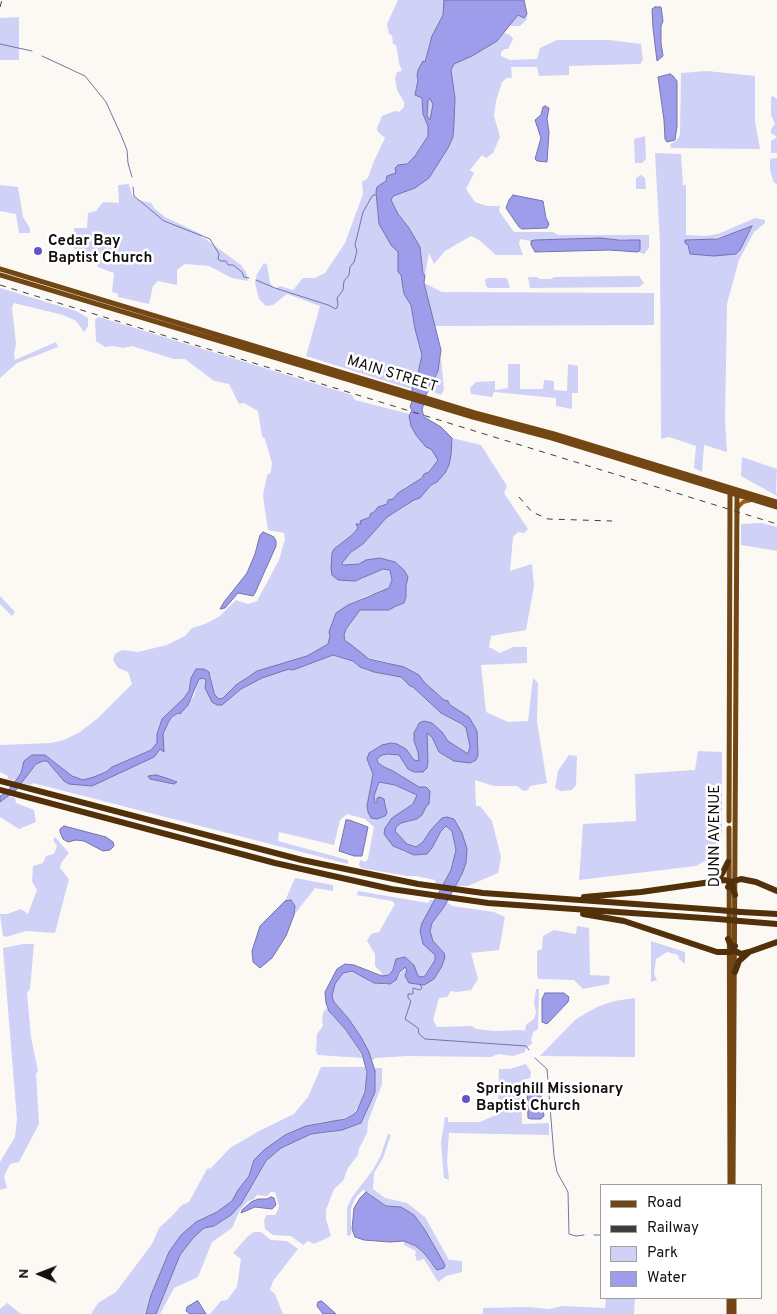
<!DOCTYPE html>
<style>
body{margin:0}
#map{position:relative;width:777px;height:1314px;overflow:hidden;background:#fcf9f5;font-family:Overpass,sans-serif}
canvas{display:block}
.legend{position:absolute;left:600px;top:1184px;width:162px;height:115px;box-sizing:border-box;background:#fff;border:1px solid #a09f9f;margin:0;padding:6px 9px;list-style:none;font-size:15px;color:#11100e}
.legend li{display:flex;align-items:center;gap:10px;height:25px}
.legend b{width:25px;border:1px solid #a09f9f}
.north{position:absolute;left:15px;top:1249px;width:50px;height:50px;-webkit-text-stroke:4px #fff;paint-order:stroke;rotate:271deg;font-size:14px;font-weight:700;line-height:20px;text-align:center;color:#11100e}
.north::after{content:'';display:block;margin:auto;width:18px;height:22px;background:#11100e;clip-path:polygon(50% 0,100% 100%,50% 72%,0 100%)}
</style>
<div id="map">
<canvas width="777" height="1314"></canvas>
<ul class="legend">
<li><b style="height:6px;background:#734713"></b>Road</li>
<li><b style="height:6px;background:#3e3d3a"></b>Railway</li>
<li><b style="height:14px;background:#cfd1f7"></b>Park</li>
<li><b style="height:14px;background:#9e9dec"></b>Water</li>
</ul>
<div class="north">N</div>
</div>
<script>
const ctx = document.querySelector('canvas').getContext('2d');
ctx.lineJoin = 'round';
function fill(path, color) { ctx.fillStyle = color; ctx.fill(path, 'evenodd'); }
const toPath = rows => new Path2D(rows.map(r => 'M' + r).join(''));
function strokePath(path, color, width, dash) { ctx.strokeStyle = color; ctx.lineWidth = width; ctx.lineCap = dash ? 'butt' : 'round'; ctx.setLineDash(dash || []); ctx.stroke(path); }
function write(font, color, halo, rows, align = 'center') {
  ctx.font = font + ' Overpass,sans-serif'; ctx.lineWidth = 5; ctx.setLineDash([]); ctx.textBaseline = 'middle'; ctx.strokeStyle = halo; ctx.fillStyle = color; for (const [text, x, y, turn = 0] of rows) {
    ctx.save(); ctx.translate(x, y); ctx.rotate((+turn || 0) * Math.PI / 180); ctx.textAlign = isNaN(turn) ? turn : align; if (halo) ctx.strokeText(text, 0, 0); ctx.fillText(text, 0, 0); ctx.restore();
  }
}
const green = toPath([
 [398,0,444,0,445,3,443,15,432,36,425,62,419,72,415,95,422,98,423,114,428,126,428,136,415,156,396,173,387,176,386,181,377,187,376,192,379,224,391,245,398,252,404,294,411,305,415,329,422,355,418,373,412,388,408,388,306,356,320,306,287,294,273,305,266,306,259,299,255,283,257,274,264,263,267,265,270,283,275,289,280,286,293,290,303,278,315,278,325,273,345,243,363,194,362,182,368,178,374,161,385,138,378,132,377,128,382,116,395,111,399,112,404,107,404,102,397,90,395,78,397,72,402,71,399,63,396,45,393,44,392,35,389,34,387,24],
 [527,14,527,19,520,26,510,26,518,15,524,18],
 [19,17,19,60,0,60,0,18],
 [504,33,510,35,513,39,508,49,505,49,501,52,501,56,510,60,537,59,540,48,557,40,609,40,641,44,643,60,640,64,569,66,569,75,539,76,537,67,511,67,512,78,507,78,502,82,496,101,494,116,500,137,493,153,486,158,482,155,470,170,474,173,466,189,475,202,487,206,500,206,499,211,514,232,553,232,558,235,649,235,649,248,644,254,638,252,640,250,639,242,626,239,531,241,520,239,519,244,523,255,496,255,479,240,471,236,445,251,434,264,429,253,425,275,423,275,420,247,409,228,398,214,391,200,392,196,415,188,429,178,448,148,453,137,454,123,455,98,451,70,454,64,472,56,497,41],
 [707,71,755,76,755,121,760,149,671,148,670,144,676,141,680,135,681,73],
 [773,96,777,99,777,153,771,153,771,141,777,137,771,133,771,129,775,124,771,115,771,97],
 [430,99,433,104,430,120,427,116,428,100],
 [645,136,646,159,642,163,635,163,634,139],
 [655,153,681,154,683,185,686,185,686,235,706,236,718,234,755,218,765,220,765,223,754,232,739,260,727,304,725,421,727,452,704,445,702,472,694,468,696,446,669,437,661,439,660,242],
 [752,227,746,237,691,254,686,240,709,240],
 [777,158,777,185,773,181,770,170,770,159],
 [641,175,645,178,646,189,636,189,636,178],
 [129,184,132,195,139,200,151,203,155,209,165,217,203,235,201,238,204,238,241,265,246,272,248,281,232,278,209,266,185,264,177,270,177,285,158,281,153,286,149,304,118,297,118,294,112,292,114,273,98,267,96,252,84,252,73,248,74,228,87,228,88,213,96,211,103,202,119,203,118,185],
 [0,185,18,187,23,217,30,228,30,233,19,233,16,214,0,211],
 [639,276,644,283,639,287,530,288,528,277,537,277,540,279,551,279,554,277],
 [488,278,507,278,510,288,488,288,486,286,485,280],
 [424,283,442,292,654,293,654,325,435,326],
 [0,288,76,311,88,318,88,326,84,332,76,321,63,315,14,303,12,307,16,344,14,354,15,360,56,342,58,347,17,363,0,378],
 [99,317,352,395,355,400,410,414,409,416,438,460,429,472,423,475,422,478,414,484,406,487,387,504,373,512,345,542,334,549,342,579,355,581,383,569,390,570,392,580,389,588,383,591,366,596,348,605,330,636,328,644,307,656,257,671,248,676,223,698,219,699,216,695,212,685,211,675,191,678,189,691,184,698,162,719,157,734,157,743,154,748,112,767,106,772,94,778,83,780,72,776,45,755,22,766,21,773,16,781,8,779,8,776,0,772,0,745,51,743,64,740,80,732,98,718,132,684,128,672,118,668,113,660,115,654,122,650,138,652,167,645,185,636,192,628,205,624,220,616,236,600,248,604,257,601,279,560,285,539,284,533,268,530,263,496,267,475,271,472,272,463,265,439,262,436,258,411,244,403,239,404,229,384,214,381,185,359,174,359,132,346,123,348,113,346,105,347,96,341,95,319],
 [441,357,444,390,441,395,428,390,438,371],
 [508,364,520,364,520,389,543,389,544,380,554,381,554,390,567,391,568,364,578,366,578,393,572,393,572,409,556,406,556,398,494,392,492,397,471,394,470,388,476,382,495,381,495,390,508,388],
 [452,438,481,445,507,486,504,493,528,529,524,533,518,532,513,537,510,571,532,564,534,586,526,630,491,636,489,647,500,653,513,647,527,647,527,663,481,665,486,712,508,722,528,721,533,678,538,683,537,721,547,783,530,786,528,790,523,791,517,786,494,786,475,780,476,806,480,806,492,821,501,857,498,873,468,886,456,886,466,863,467,849,454,819,430,831,423,842,416,847,407,844,395,831,396,827,401,823,417,819,422,815,427,805,419,787,393,771,384,767,378,763,377,759,382,755,394,754,400,755,404,764,428,761,426,733,429,733,432,737,439,752,446,756,476,760,469,717,450,705,448,701,444,700,424,682,419,675,390,663,369,658,350,646,344,635,346,629,360,610,389,610,396,606,404,603,406,597,406,586,408,577,404,570,395,562,380,558,352,565,344,565,343,561,351,552,363,544,387,517,414,500,420,498,431,485,437,482,449,465],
 [742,457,777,469,776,490,777,496,741,476],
 [762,523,777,527,777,551,741,545,741,524],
 [0,596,15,612,12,616,0,604],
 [333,655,353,661,360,667,374,672,401,677,410,686,413,687,441,713,462,724,466,728,470,746,468,754,448,741,442,732,424,721,419,723,416,727,414,741,418,752,419,761,414,760,405,749,382,745,369,753,367,759,373,774,367,806,387,813,386,802,375,803,374,796,379,782,395,785,417,795,413,804,392,818,393,846,404,852,419,855,427,854,432,848,441,831,446,826,452,831,456,850,455,859,451,870,443,884,436,884,435,880,416,876,407,876,361,868,359,865,360,860,365,862,368,859,374,827,365,819,347,814,340,820,334,845,279,832,278,841,348,860,348,864,33,783,31,785,22,783,36,764,43,761,47,761,64,781,92,786,163,748,163,734,168,723,194,696,199,679,204,678,206,681,212,702,227,701,241,689,262,678,289,669,293,670],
 [698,751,722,752,722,834,716,844,716,855,696,866,579,880,583,824,636,821,635,774,695,770],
 [569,755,577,756,576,785,572,790,561,791,555,788,558,771],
 [8,796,15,798,16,803,34,810,36,822,19,829,0,817,0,802],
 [55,837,69,853,61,863,60,868,69,879,55,933,26,931,6,937,3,936,0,914,7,914,21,909,28,914,37,890,32,881,33,866,43,863,46,856,54,854,57,846,53,840],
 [295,878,333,885,333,891,315,888,294,915,295,906,291,900,285,901],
 [358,891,428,903,430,900,435,900,421,932,427,947,435,954,435,960,425,976,422,977,418,976,414,965,405,957,403,957,396,959,393,970,389,975,382,976,381,972,375,966,375,954,367,941,371,934,379,932,395,904,392,901,357,895],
 [447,902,452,906,494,912,505,917,499,950,471,953,478,979,471,990,457,992,451,991,447,997,439,998,433,1020,437,1027,472,1026,476,1029,495,1031,520,1030,525,1031,526,1025,534,1019,536,1012,534,1003,536,989,539,989,538,1029,533,1032,531,1041,533,1043,526,1048,525,1052,513,1056,498,1054,491,1057,407,1056,376,1058,372,1060,348,1018,334,1002,332,996,335,984,343,973,352,971,374,983,386,985,394,982,405,967,424,985,444,953,432,941,430,931,432,923],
 [577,926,589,928,590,975,610,976,609,984,583,989,574,980,538,979,537,975,537,951,542,949,543,936,554,930,576,934],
 [651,941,685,952,685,964,679,959,678,955,667,952,656,959,654,974,657,980,651,982],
 [23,944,34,944,30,989,27,993,31,1037,38,1071,36,1074,39,1124,19,1162,10,1164,4,1176,7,1188,0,1190,0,1162,15,1137,17,1119,3,948],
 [635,998,635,1057,540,1056,576,1019,597,1007,614,1001],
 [328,1007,332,1015,346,1030,363,1058,318,1055,316,1051,317,1034,323,1026,322,1018,324,1011],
 [526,1064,531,1072,530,1078,524,1080,521,1086,522,1124,549,1123,549,1135,449,1133,447,1161,449,1180,444,1178,441,1143,445,1117,448,1117,448,1122,480,1122,498,1114,499,1069,510,1069],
 [321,1067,366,1067,366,1087,363,1099,353,1115,335,1121,318,1123,254,1160,249,1176,238,1190,232,1201,217,1212,196,1222,181,1235,169,1252,151,1295,146,1314,91,1314,98,1303,116,1292,152,1244,159,1228,172,1216,182,1205,189,1202,207,1169,211,1168,230,1148,259,1131,294,1114,308,1097],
 [375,1068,382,1068,382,1084,368,1122,367,1133,359,1149,358,1155,348,1168,343,1181,334,1189,326,1210,326,1219,331,1236,314,1244,308,1241,303,1245,291,1236,273,1235,265,1229,264,1221,266,1215,275,1215,277,1212,279,1206,275,1192,271,1192,267,1196,257,1195,254,1199,247,1202,240,1210,232,1228,212,1242,198,1277,174,1288,160,1314,156,1314,180,1255,193,1238,204,1228,214,1226,231,1215,241,1204,266,1162,281,1148,298,1139,311,1134,326,1133,361,1123],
 [388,1134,391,1135,383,1158,374,1173,373,1189,385,1198,407,1203,425,1217,449,1260,462,1261,462,1272,446,1276,438,1282,424,1259,417,1261,415,1255,416,1251,404,1245,404,1241,416,1246,424,1253,430,1263,444,1268,445,1265,425,1230,414,1215,401,1207,386,1206,369,1193,363,1190,356,1197,351,1208,351,1235,347,1236,347,1208,352,1197,373,1170,380,1157],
 [254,1232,261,1232,271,1240,287,1241,298,1249,273,1281,270,1290,275,1294,283,1314,210,1314,221,1301,227,1300,237,1287,241,1259,233,1253,248,1236],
 [606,1298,635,1298,634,1314,483,1314,483,1308,528,1307,549,1309,563,1306,605,1308],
 [7,1303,21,1314,0,1314,0,1309]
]);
const water = toPath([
 [444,0,524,0,527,14,524,18,518,15,497,41,472,56,454,64,451,70,455,98,454,123,453,137,448,148,429,178,415,188,393,196,391,200,398,214,409,228,420,247,423,274,425,275,424,283,441,350,438,371,426,395,422,410,424,417,441,427,452,438,451,455,449,465,445,473,437,482,431,485,420,498,414,500,387,517,363,544,351,552,342,563,344,565,359,564,366,560,380,558,395,562,404,570,408,577,406,586,406,597,404,603,396,606,389,610,360,610,346,629,344,635,345,640,369,659,404,667,419,675,424,682,444,700,448,701,450,705,469,717,477,731,478,755,476,760,470,763,454,761,439,752,432,737,427,733,428,761,427,768,423,772,414,772,408,769,399,755,388,754,382,755,377,759,378,763,384,767,393,771,419,787,426,787,430,791,429,804,427,805,422,815,417,819,401,823,396,827,395,831,407,844,416,847,423,842,430,831,442,818,447,817,454,819,462,833,467,849,466,863,462,874,444,907,432,923,430,931,433,941,444,953,445,957,442,966,434,979,424,985,409,983,405,976,407,970,405,967,399,973,396,980,390,984,374,983,352,971,343,973,335,984,332,996,334,1002,348,1018,361,1037,369,1052,375,1071,375,1092,361,1123,342,1130,311,1134,281,1148,266,1161,241,1204,231,1215,214,1226,204,1228,193,1238,180,1255,156,1314,146,1314,151,1295,169,1252,181,1235,196,1222,217,1212,232,1201,238,1190,249,1176,254,1160,264,1150,285,1135,306,1126,345,1119,353,1115,357,1111,365,1092,367,1072,362,1054,346,1030,329,1011,326,1003,325,992,337,969,345,964,354,965,382,976,389,975,393,970,396,959,405,957,414,965,418,976,422,977,425,976,435,960,435,955,423,944,420,931,422,923,451,870,456,850,452,831,446,826,441,831,432,848,427,854,414,855,393,846,384,834,385,828,392,818,413,804,417,795,395,785,379,782,374,796,375,803,377,803,377,798,380,797,384,799,387,813,385,816,377,819,371,818,368,812,367,806,373,774,367,759,369,753,382,745,391,743,397,744,406,749,414,760,419,761,418,752,414,741,414,733,419,723,424,721,432,723,442,732,448,741,468,754,470,746,466,728,462,724,441,713,413,687,410,686,401,677,374,672,360,667,353,661,333,655,293,670,289,669,262,678,241,689,222,705,217,705,212,702,205,688,206,681,204,678,199,679,188,705,180,714,178,713,172,717,168,723,163,734,164,752,160,749,154,757,92,786,69,784,64,781,47,761,43,761,36,764,16,790,0,802,0,796,6,793,17,779,21,773,24,761,32,755,45,755,72,776,83,780,94,777,106,772,112,767,151,750,157,743,157,734,162,719,184,698,189,691,191,678,196,669,204,669,209,672,212,685,215,695,219,699,223,698,236,685,257,671,307,656,328,644,330,636,329,632,336,613,348,605,389,588,392,580,390,570,383,569,355,581,338,580,332,575,331,568,332,553,334,549,352,535,358,528,356,524,361,524,360,521,370,517,370,514,374,512,378,507,387,504,388,500,393,499,398,493,422,478,424,474,429,472,438,460,431,449,426,447,416,435,411,426,409,416,412,410,410,407,412,401,412,388,418,373,422,355,415,329,411,305,404,294,401,275,398,272,398,252,391,245,379,224,376,192,377,187,386,181,387,176,396,173,395,168,398,165,407,164,415,156,428,136,428,126,423,114,422,98,415,95,418,80,417,76,418,70,423,61,425,62,432,36,443,15,444,0],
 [430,99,433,104,430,120,427,116,428,100,430,99],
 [655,7,661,7,663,21,661,26,661,43,663,56,657,61,653,28,652,9,655,7],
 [670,74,673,76,677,81,677,126,675,140,667,142,665,139,664,120,658,77,670,74],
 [545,106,549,108,547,119,549,132,547,162,537,161,535,159,541,138,535,120,541,115,543,107,545,106],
 [513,195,543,201,546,218,549,224,547,228,522,229,519,227,506,208,509,200,513,195],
 [752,226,740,250,736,254,714,256,690,254,688,245,685,243,685,240,717,239,752,226],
 [600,238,619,240,640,240,640,250,638,252,609,250,535,252,531,245,531,241,535,240,600,238],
 [263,532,274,537,276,541,276,546,255,593,253,596,238,593,225,608,220,609,224,602,247,573,255,554,260,535,263,532],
 [156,775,166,778,177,782,174,784,169,783,150,779,148,776,156,775],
 [346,820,349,820,368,827,362,856,354,856,339,851,346,820],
 [64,826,106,837,113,842,114,846,110,850,103,851,84,841,76,840,68,842,63,839,60,832,60,829,64,826],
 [291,900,295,906,294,915,286,936,272,958,260,968,253,962,252,951,260,926,285,901,291,900],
 [545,993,564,993,569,997,568,1002,547,1024,542,1022,542,999,545,993],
 [529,1086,540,1087,544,1116,541,1119,531,1119,528,1118,527,1089,529,1086],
 [366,1192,386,1206,401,1207,414,1215,425,1230,445,1265,444,1268,437,1270,436,1269,424,1253,416,1246,404,1241,390,1242,364,1240,355,1237,352,1229,354,1208,360,1198,366,1192],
 [271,1197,274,1198,276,1205,272,1209,255,1207,241,1213,242,1210,251,1202,258,1199,267,1199,271,1197],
 [197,1301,198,1301,206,1314,190,1314,186,1311,187,1307,197,1301],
 [321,1301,324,1303,336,1314,323,1314,317,1306,318,1302,321,1301]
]);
const stream = toPath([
 [0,44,32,51],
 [42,56,85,76,106,102,121,135,127,150,128,163,132,177],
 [133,187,134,196,164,221,210,239,219,254,218,259,221,261,226,261,228,265,233,265,242,272,244,277,249,278],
 [256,280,275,288,328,305,336,309,338,305,337,298,343,290,344,281,349,275,350,267,354,262,357,251,355,245,363,212,371,198,373,195,376,195],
 [420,984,422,988,420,990,413,988,413,994,408,994,408,998,411,1001,405,1019,418,1028,419,1034,425,1039,526,1046,529,1050],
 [535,1058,547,1069,554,1156,557,1172,568,1192,569,1234,576,1236,584,1235],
 [594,1235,601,1235]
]);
const secondary = toPath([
 [738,507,743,502,751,500]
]);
const primary = toPath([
 [0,269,475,413,554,434,777,502],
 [0,275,473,417,552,438,777,507],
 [729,821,730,493],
 [729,828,730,1185],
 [733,1185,737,495],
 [729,1314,729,1298],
 [734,1314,734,1298]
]);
const motorway = toPath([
 [0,781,302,860,418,884,483,893,718,910],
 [0,790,275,863,391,889,488,903,718,919],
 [714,880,722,874,728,862],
 [728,887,731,882,741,879,756,882,777,891],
 [584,897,641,892,725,880,731,882,735,895],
 [741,912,777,914],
 [583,914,624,921,717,952,730,952,735,946],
 [740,921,777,924],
 [728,939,733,950,741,954,749,952,777,942],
 [735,972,739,961,748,953]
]);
const rail = toPath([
 [0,7,2,0],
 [0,285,777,524],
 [519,497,532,512,548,519,612,521]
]);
const motorwayBridge = toPath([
 [718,910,741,912],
 [718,919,740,921]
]);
const markers = [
 [38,251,5,"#6254cd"],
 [466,1099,5,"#6254cd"]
];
const poiNames = [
 ["Cedar Bay",48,242],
 ["Baptist Church",48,259],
 ["Springhill Missionary",476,1090],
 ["Baptist Church",476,1107]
];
const streetNames = [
 ["MAIN STREET",392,375,17],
 ["DUNN AVENUE",716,836,-90]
];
fill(green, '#cfd1f7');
fill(water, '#9e9dec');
strokePath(water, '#7473a9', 1);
strokePath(stream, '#7473a9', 1);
strokePath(secondary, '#9f6010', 4);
strokePath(primary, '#734713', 5);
strokePath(motorway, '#51300a', 6);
strokePath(rail, '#3e3d3a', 1, [6, 6]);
strokePath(motorwayBridge, '#51300a', 6);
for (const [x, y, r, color] of markers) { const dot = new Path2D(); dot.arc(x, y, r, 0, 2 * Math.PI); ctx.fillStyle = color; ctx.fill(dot); strokePath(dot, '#fff', 2); }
write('bold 15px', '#11100e', '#fff', poiNames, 'left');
write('15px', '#11100e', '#fff', streetNames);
</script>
